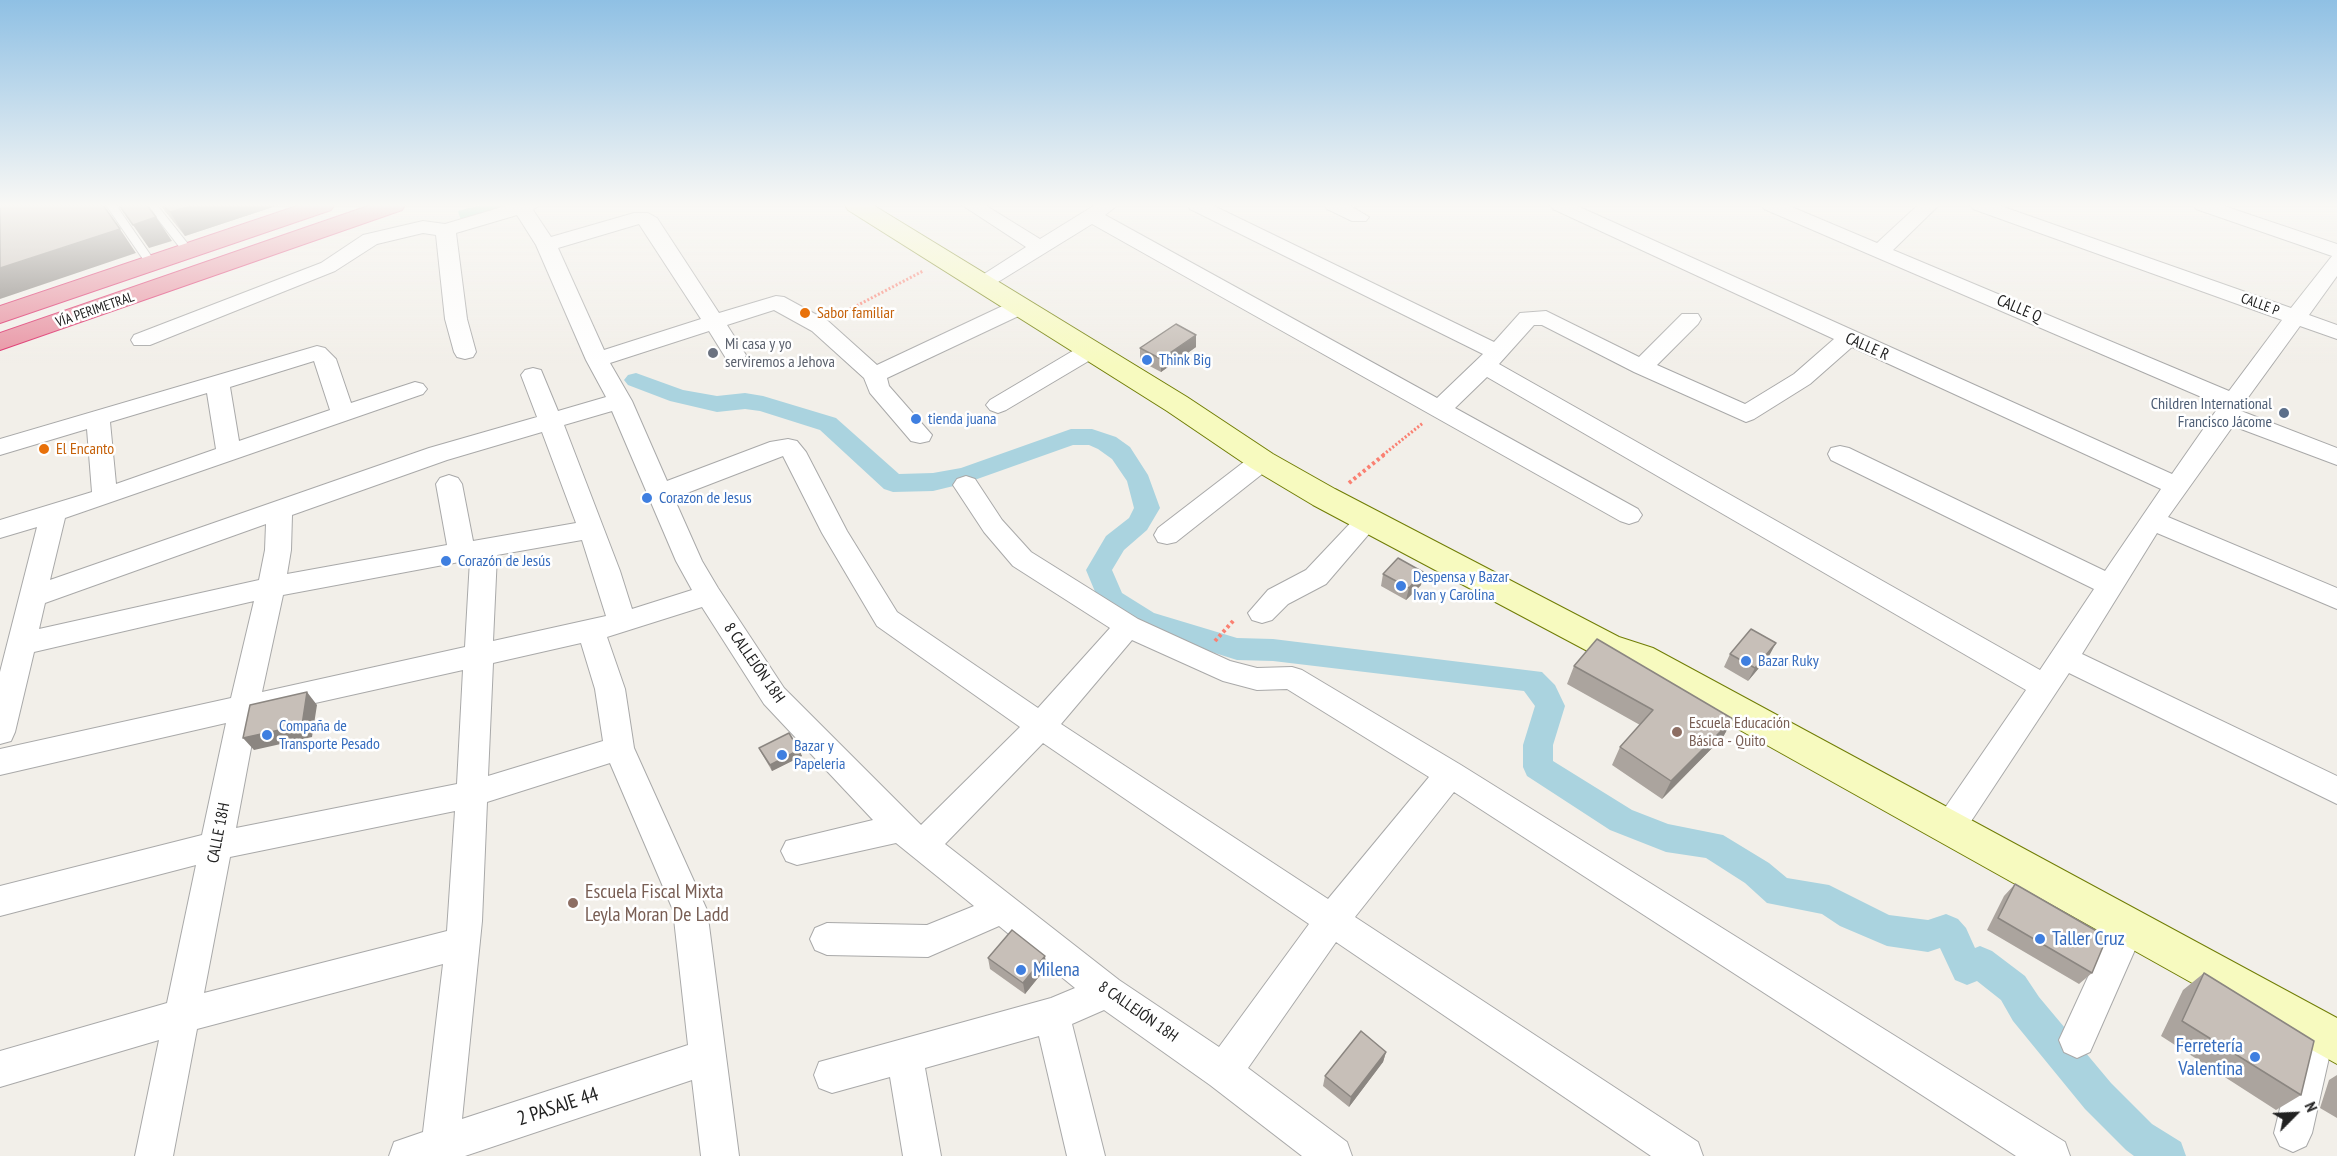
<!DOCTYPE html>
<meta charset="utf-8">
<style>
body{margin:0}
#map{position:relative;width:2337px;height:1156px;overflow:hidden;background:#f2efe9;font-family:"PT Sans Narrow",sans-serif}
canvas{display:block}
.north{position:absolute;left:2265px;top:1084px;width:60px;height:60px;-webkit-text-stroke:4px #fff;paint-order:stroke;rotate:66deg;font-size:16px;font-weight:700;line-height:24px;text-align:center;color:#222}
.north::after{content:'';display:block;margin:auto;width:21px;height:27px;background:#222;clip-path:polygon(50% 0,100% 100%,50% 72%,0 100%)}
</style>
<div id="map">
<canvas width="2337" height="1156"></canvas>
<div class="north">N</div>
</div>
<script>
const ctx = document.querySelector('canvas').getContext('2d');
ctx.lineJoin = 'round';
function fill(path, color) { ctx.fillStyle = color; ctx.fill(path, 'evenodd'); }
const toPath = rows => new Path2D(rows.map(r => 'M' + r).join(''));
function strokePath(path, color, width, dash) { ctx.strokeStyle = color; ctx.lineWidth = width; ctx.lineCap = dash ? 'butt' : 'round'; ctx.setLineDash(dash || []); ctx.stroke(path); }
function write(font, color, halo, rows, align = 'center') {
  ctx.font = font + ' "PT Sans Narrow",sans-serif'; ctx.lineWidth = 5; ctx.setLineDash([]); ctx.textBaseline = 'middle'; ctx.strokeStyle = halo; ctx.fillStyle = color; for (const [text, x, y, turn = 0] of rows) {
    ctx.save(); ctx.translate(x, y); ctx.rotate((+turn || 0) * Math.PI / 180); ctx.textAlign = isNaN(turn) ? turn : align; if (halo) ctx.strokeText(text, 0, 0); ctx.fillText(text, 0, 0); ctx.restore();
  }
}
const pitch = toPath([
 [481,205,513,205,514,207,462,223,458,211]
]);
const canal = toPath([
 [636,373,683,390,717,396,745,393,763,396,836,418,899,474,933,473,961,468,1071,429,1092,429,1116,437,1130,447,1148,475,1160,508,1147,530,1124,550,1112,570,1122,593,1154,613,1237,638,1273,639,1542,672,1555,685,1565,706,1553,745,1553,761,1632,810,1668,824,1723,835,1769,863,1787,878,1829,885,1889,915,1928,920,1946,914,1958,919,1966,928,1975,948,1980,946,1992,951,2025,976,2039,997,2111,1083,2152,1124,2181,1142,2186,1156,2134,1156,2126,1150,2085,1109,2013,1021,2001,1000,1977,981,1967,985,1955,980,1940,948,1928,952,1887,946,1840,926,1822,914,1767,903,1745,883,1706,858,1666,852,1610,830,1527,776,1523,767,1523,745,1535,706,1524,691,1273,661,1237,660,1135,628,1101,606,1086,570,1106,536,1129,518,1134,508,1127,481,1112,459,1098,449,1089,445,1073,445,966,483,933,491,893,492,884,489,820,430,760,411,745,409,717,412,670,401,628,385,624,380,628,375,636,373]
]);
const pathFar1 = toPath([
 [839,315,923,271],
 [1383,455,1423,423]
]);
const path = toPath([
 [1349,483,1385,454],
 [1215,641,1234,620]
]);
const lane = toPath([
 [106,205,116,205,156,263,155,265,147,265,106,205],
 [147,205,157,205,192,249,192,253,184,253,147,205]
]);
const street = toPath([
 [509,205,539,205,533,210,551,237,634,213,648,213,657,218,719,313,776,296,784,297,828,321,877,365,1011,302,1027,302,1030,307,1027,312,887,378,889,386,932,435,929,441,920,443,911,441,870,393,864,378,812,331,774,310,727,325,746,355,743,360,727,360,709,331,610,363,632,401,667,481,770,442,788,439,797,441,806,452,847,531,897,612,1038,708,1110,628,1013,566,984,532,957,491,953,485,957,479,966,476,975,479,1002,520,1031,552,1138,619,1230,661,1257,668,1292,667,1302,670,1461,765,2065,1142,2070,1156,2016,1156,1454,792,1355,917,1698,1142,1703,1156,1651,1156,1336,942,1248,1068,1347,1142,1352,1156,1302,1156,1210,1085,1104,1010,1072,1024,1105,1156,1067,1156,1039,1036,925,1068,941,1156,903,1156,890,1077,832,1093,819,1088,814,1075,819,1062,1051,998,1075,988,999,926,928,957,827,955,815,950,810,939,815,928,827,923,927,925,974,906,896,843,797,865,786,861,781,851,786,841,873,820,764,704,702,607,607,637,625,689,634,748,707,910,739,1156,701,1156,692,1080,465,1156,389,1156,394,1142,423,1132,443,964,197,1029,173,1156,135,1156,159,1040,0,1087,0,1051,167,1003,196,865,0,916,0,886,202,835,226,723,0,775,0,749,231,698,254,601,34,652,15,732,11,741,0,744,0,672,37,527,0,538,0,520,92,492,87,429,0,455,0,439,317,346,325,348,336,359,351,403,415,382,423,384,427,389,423,394,65,518,50,580,429,448,537,417,521,375,525,370,533,368,541,370,558,411,606,397,586,360,536,245,517,215,456,233,467,319,476,352,473,357,465,359,457,357,454,352,445,319,436,235,423,233,377,244,335,271,150,345,134,345,131,340,134,335,321,263,363,235,423,221,445,224,509,205],
 [639,224,701,319,604,350,558,248,639,224],
 [314,361,330,410,239,441,230,387,314,361],
 [207,393,216,449,116,484,110,422,207,393],
 [612,411,676,561,692,590,632,609,620,571,564,425,612,411],
 [542,432,576,523,473,541,462,484,458,478,449,475,440,478,436,484,447,545,287,574,291,550,292,515,447,460,542,432],
 [783,456,822,533,877,626,1020,727,921,825,784,688,718,588,702,561,674,498,783,456],
 [266,524,265,550,259,580,39,629,45,603,266,524],
 [582,540,606,616,493,641,497,555,582,540],
 [470,560,465,647,262,692,283,595,470,560],
 [1132,640,1223,681,1257,690,1287,689,1429,777,1328,899,1061,724,1132,640],
 [581,643,595,689,603,741,488,776,493,663,581,643],
 [463,670,457,784,236,828,257,716,463,670],
 [1043,743,1309,924,1219,1047,1119,980,945,844,1043,743],
 [610,763,673,910,688,1045,462,1119,482,921,487,802,610,763],
 [455,811,447,931,204,993,230,857,455,811],
 [962,205,985,205,1040,239,1095,205,1118,205,1105,215,1437,398,1483,354,1190,209,1187,205,1212,205,1494,342,1520,313,1546,311,1639,357,1682,314,1698,314,1701,319,1698,324,1657,365,1745,404,1794,374,1834,339,1553,209,1550,205,1575,205,2172,474,2220,405,1764,209,1761,205,1787,205,1877,243,1918,205,1939,205,1893,250,2229,391,2282,320,1973,209,1970,205,1998,205,2291,308,2332,256,2196,209,2193,205,2221,205,2337,244,2337,276,2309,315,2337,325,2337,339,2300,326,2244,403,2241,411,2337,448,2337,465,2233,426,2168,517,2337,588,2337,609,2157,533,2082,654,2337,776,2337,804,2069,673,1960,838,1949,842,1938,838,1933,828,1938,818,2026,690,1487,377,1455,408,1638,509,1642,515,1638,521,1629,524,1620,521,1092,224,998,282,984,282,980,278,984,274,1026,247,962,205],
 [1534,325,1542,325,1634,372,1746,422,1754,419,1810,384,1852,347,2161,489,2105,571,1849,448,1840,446,1831,448,1828,454,1831,460,2094,589,2040,670,1499,364,1534,325],
 [1324,205,1349,205,1369,217,1366,221,1352,221,1327,209,1324,205],
 [1089,344,1097,346,1100,351,1097,356,1006,410,998,413,990,410,986,405,990,400,1081,346,1089,344],
 [1262,453,1271,455,1274,461,1271,467,1176,542,1167,544,1158,542,1154,535,1158,528,1253,455,1262,453],
 [1367,512,1376,515,1380,521,1326,584,1288,604,1272,620,1262,623,1252,620,1248,613,1268,590,1306,570,1358,515,1367,512],
 [2128,912,2140,916,2145,927,2090,1052,2077,1058,2064,1052,2059,1040,2116,916,2128,912],
 [2317,1014,2330,1019,2335,1031,2312,1133,2306,1146,2293,1152,2280,1146,2274,1133,2299,1031,2304,1019,2317,1014]
]);
const secondary = toPath([
 [845,205,873,205,1187,397,1273,454,1335,489,1619,637,1653,648,2337,1018,2337,1064,1629,668,1595,655,1313,505,1251,468,1167,411,848,210,845,205]
]);
const highway = toPath([
 [300,205,334,205,331,210,0,323,0,306,300,205],
 [371,205,405,205,402,210,0,350,0,333,371,205]
]);
const wall = toPath([
 [160,205,279,205,185,236],
 [1196,347,1161,372,1140,361,1140,348],
 [1423,572,1421,585,1406,600,1381,586,1383,574],
 [1730,654,1769,656,1748,681,1724,667],
 [1574,666,1733,719,1723,737,1662,799,1612,765,1620,747,1640,725,1567,684],
 [759,748,799,750,802,756,772,771,762,754],
 [2015,884,2092,973,2079,984,1987,930,2004,896],
 [1045,956,1046,968,1025,994,990,969,988,958],
 [2204,973,2301,1095,2276,1110,2161,1036,2183,990],
 [1386,1052,1383,1062,1349,1107,1323,1086,1325,1076],
 [2337,1075,2337,1118,2320,1108,2329,1080]
]);
const shadedWall = toPath([
 [193,205,279,205,185,236,170,212],
 [156,217,172,241,149,248,133,225],
 [120,229,136,253,0,299,0,268],
 [1196,335,1196,347,1161,372,1161,359],
 [1423,572,1421,585,1406,600,1409,588],
 [1776,643,1769,656,1748,681,1755,668],
 [307,692,317,705,312,737,254,750,243,738],
 [1733,719,1723,737,1662,799,1671,781],
 [799,750,802,756,772,771,770,765],
 [1045,956,1046,968,1025,994,1023,983],
 [1386,1052,1383,1062,1349,1107,1351,1097]
]);
const building = toPath([
 [0,205,103,205,120,229,0,268,0,205],
 [119,205,147,205,156,217,133,225,119,205],
 [163,205,193,205,170,212,163,205],
 [1176,324,1196,335,1161,359,1140,348,1176,324],
 [1398,558,1423,572,1409,588,1383,574,1398,558],
 [1751,629,1776,643,1755,668,1730,654,1751,629],
 [1597,639,1733,719,1671,781,1620,747,1653,710,1574,666,1597,639],
 [307,692,302,725,243,738,250,705,307,692],
 [789,733,799,750,770,765,759,748,789,733],
 [2015,884,2107,937,2092,973,1998,918,2015,884],
 [1012,930,1045,956,1023,983,988,958,1012,930],
 [2204,973,2314,1041,2301,1095,2182,1021,2204,973],
 [1361,1031,1386,1052,1351,1097,1325,1076,1361,1031]
]);
const markers = [
 [805,313,6,"#e8710a"],
 [713,353,6,"#6b7280"],
 [1147,360,6,"#3f7fe0"],
 [2284,413,6,"#5c6f8a"],
 [916,419,6,"#3f7fe0"],
 [44,449,6,"#e8710a"],
 [647,498,6,"#3f7fe0"],
 [446,561,6,"#3f7fe0"],
 [1401,586,6,"#3f7fe0"],
 [1746,661,6,"#3f7fe0"],
 [1677,732,6,"#8d6e63"],
 [267,735,6,"#3f7fe0"],
 [782,755,6,"#3f7fe0"],
 [573,903,6,"#8d6e63"],
 [2040,939,6,"#3f7fe0"],
 [1021,970,6,"#3f7fe0"],
 [2255,1057,6,"#3f7fe0"]
];
const farStreetnames = [
 ["CALLE P",2260,305,20],
 ["VÍA PERIMETRAL",95,310,-19]
];
const streetNames = [
 ["CALLE Q",2019,309,23],
 ["CALLE R",1867,347,24],
 ["8 CALLEJÓN 18H",754,663,55],
 ["CALLE 18H",219,833,-79],
 ["8 CALLEJÓN 18H",1138,1012,35]
];
const foodNames = [
 ["Sabor familiar",817,313],
 ["El Encanto",56,449]
];
const worshipNames = [
 ["Mi casa y yo",725,344],
 ["serviremos a Jehova",725,362]
];
const shopNames = [
 ["Think Big",1159,360],
 ["tienda juana",928,419],
 ["Corazon de Jesus",659,498],
 ["Corazón de Jesús",458,561],
 ["Despensa y Bazar",1413,577],
 ["Ivan y Carolina",1413,595],
 ["Bazar Ruky",1758,661],
 ["Compaña de",279,726],
 ["Transporte Pesado",279,744],
 ["Bazar y",794,746],
 ["Papeleria",794,764]
];
const serviceNames = [
 ["Children International",2272,404],
 ["Francisco Jácome",2272,422]
];
const educationNames = [
 ["Escuela Educación",1689,723],
 ["Básica - Quito",1689,741]
];
const nearEducationnames = [
 ["Escuela Fiscal Mixta",585,892],
 ["Leyla Moran De Ladd",585,915]
];
const nearShopnames = [
 ["Taller Cruz",2052,939],
 ["Milena",1033,970],
 ["Ferretería",2243,1046,"right"],
 ["Valentina",2243,1069,"right"]
];
const nearStreetnames = [
 ["2 PASAJE 44",558,1107,-18]
];
fill(pitch, '#88e0be');
fill(canal, '#aad3df');
strokePath(lane, '#a9a9a9', 2);
strokePath(street, '#a9a9a9', 2);
strokePath(secondary, '#707d05', 2);
strokePath(highway, '#dc2a67', 2);
strokePath(pathFar1, '#fa8072', 3, [2, 2]);
strokePath(path, '#fa8072', 4, [3, 3]);
fill(lane, '#fff');
fill(street, '#fff');
fill(secondary, '#f7fabf');
fill(highway, '#e892a2');
fill(wall, '#aba49e');
fill(shadedWall, '#8b8681');
fill(building, '#c7bfb8');
strokePath(building, '#8b8681', 1.5);
const sky = ctx.createLinearGradient(0, 0, 0, 366);
sky.addColorStop(0, '#8fc0e4');
sky.addColorStop(0.56, '#f9f8f5');
sky.addColorStop(1, '#f9f8f500');
ctx.fillStyle = sky;
ctx.fillRect(0, 0, 2337, 366);
for (const [x, y, r, color] of markers) { const dot = new Path2D(); dot.arc(x, y, r, 0, 2 * Math.PI); ctx.fillStyle = color; ctx.fill(dot); strokePath(dot, '#fff', 2); }
write('14px', '#222', '#fff', farStreetnames);
write('16px', '#222', '#fff', streetNames);
write('16px', '#c56008', '#fff', foodNames, 'left');
write('16px', '#5b616d', '#fff', worshipNames, 'left');
write('16px', '#366cbe', '#fff', shopNames, 'left');
write('16px', '#4e5e75', '#fff', serviceNames, 'right');
write('16px', '#785e54', '#fff', educationNames, 'left');
write('20px', '#785e54', '#fff', nearEducationnames, 'left');
write('20px', '#366cbe', '#fff', nearShopnames, 'left');
write('20px', '#222', '#fff', nearStreetnames);
</script>
